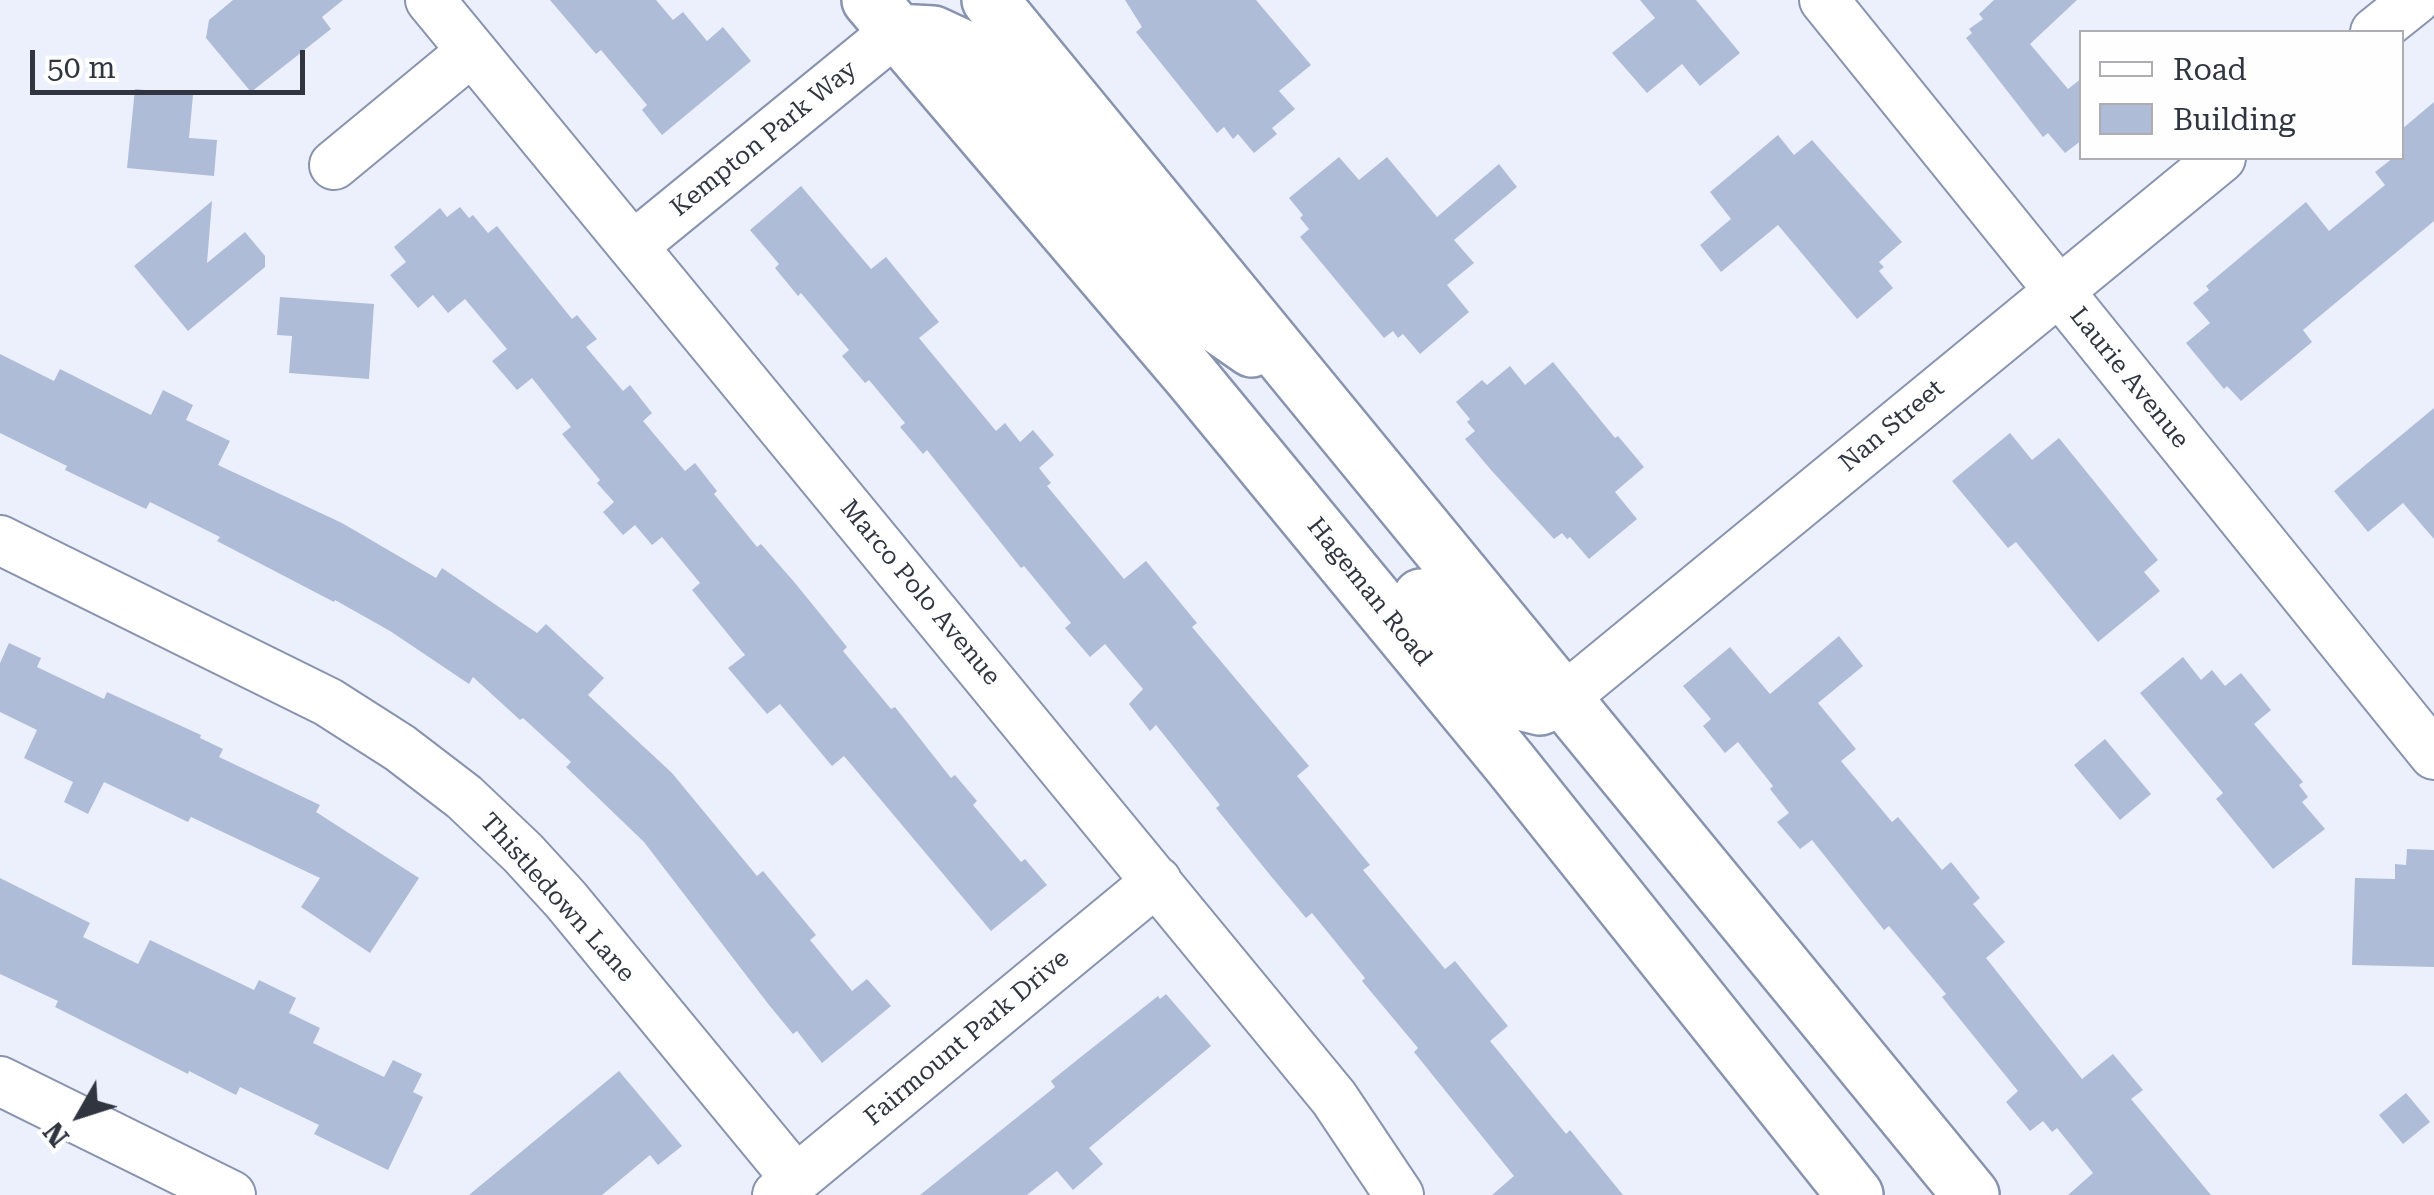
<!DOCTYPE html>
<style>
body{margin:0}
#map{position:relative;width:2434px;height:1195px;overflow:hidden;background:#ebf0fc;font-family:"Roboto Serif",serif}
canvas{display:block}
.legend{position:absolute;left:2079px;top:30px;width:325px;height:130px;box-sizing:border-box;background:#fefefe;border:2px solid #acaeb2;margin:0;padding:12px 18px;list-style:none;font-size:30px;color:#303540}
.legend li{display:flex;align-items:center;gap:20px;height:50px}
.legend b{width:50px;border:2px solid #acaeb2}
.north{position:absolute;left:30px;top:1065px;width:100px;height:100px;-webkit-text-stroke:8px #fefefe;paint-order:stroke;rotate:231deg;font-size:28px;font-weight:700;line-height:40px;text-align:center;color:#303540}
.north::after{content:'';display:block;margin:auto;width:35px;height:45px;background:#303540;clip-path:polygon(50% 0,100% 100%,50% 72%,0 100%)}
.scale{position:absolute;left:30px;top:50px;width:275px;height:45px;box-sizing:border-box;border:5px solid #303540;border-top:0;padding-left:12px;font-size:30px;line-height:35px;white-space:nowrap;color:#303540;-webkit-text-stroke:8px #fefefe;paint-order:stroke}
</style>
<div id="map">
<canvas width="2434" height="1195"></canvas>
<ul class="legend">
<li><b style="height:12px;background:#fff"></b>Road</li>
<li><b style="height:28px;background:#afbcd8"></b>Building</li>
</ul>
<div class="north">N</div>
<div class="scale">50 m</div>
</div>
<script>
const ctx = document.querySelector('canvas').getContext('2d');
ctx.lineJoin = 'round';
function fill(path, color) { ctx.fillStyle = color; ctx.fill(path, 'evenodd'); }
const toPath = rows => new Path2D(rows.map(r => 'M' + r).join(''));
function strokePath(path, color, width, dash) { ctx.strokeStyle = color; ctx.lineWidth = width; ctx.lineCap = dash ? 'butt' : 'round'; ctx.setLineDash(dash || []); ctx.stroke(path); }
function write(font, color, halo, rows, align = 'center') {
  ctx.font = font + ' "Roboto Serif",serif'; ctx.lineWidth = 9; ctx.setLineDash([]); ctx.textBaseline = 'middle'; ctx.strokeStyle = halo; ctx.fillStyle = color; for (const [text, x, y, turn = 0] of rows) {
    ctx.save(); ctx.translate(x, y); ctx.rotate((+turn || 0) * Math.PI / 180); ctx.textAlign = isNaN(turn) ? turn : align; if (halo) ctx.strokeText(text, 0, 0); ctx.fillText(text, 0, 0); ctx.restore();
  }
}
const building = toPath([
 [233,0,343,0,322,17,331,29,251,92,206,38,209,20],
 [550,0,656,0,673,20,683,12,707,41,723,27,751,61,662,135,642,110,647,105,601,50,596,54],
 [1125,0,1256,0,1311,65,1279,91,1295,109,1272,128,1277,134,1254,153,1238,134,1233,139,1224,127,1217,133,1136,32,1142,27],
 [1640,0,1696,0,1740,53,1700,86,1682,64,1647,93,1612,53,1655,18],
 [1994,0,2077,0,2030,44,2068,89,2082,78,2082,140,2065,153,2048,133,2043,137,1966,38,1972,33,1969,29,1983,19,1979,14],
 [135,89,193,95,189,138,217,140,214,176,127,168],
 [2434,102,2434,221,2303,330,2312,342,2241,401,2227,386,2224,389,2186,343,2210,323,2193,303,2209,290,2206,286,2306,202,2329,231,2385,185,2375,172,2393,158,2402,158,2402,129],
 [1778,135,1794,155,1812,140,1902,242,1879,262,1884,267,1879,271,1893,288,1857,319,1778,225,1721,272,1700,245,1731,219,1710,192],
 [1339,157,1359,180,1387,157,1437,217,1499,164,1517,187,1454,240,1474,263,1447,285,1469,312,1420,354,1403,334,1398,338,1393,331,1384,338,1300,237,1309,229,1300,218,1303,215,1289,198],
 [801,186,871,269,886,257,939,322,919,338,996,431,1005,423,1020,442,1033,430,1054,455,1039,468,1051,483,1047,486,1124,579,1146,561,1197,623,1192,627,1309,766,1297,776,1370,865,1363,870,1445,969,1455,961,1508,1026,1490,1041,1566,1134,1570,1130,1623,1195,1492,1195,1514,1176,1414,1052,1418,1048,1362,981,1365,978,1312,913,1306,918,1270,875,1216,808,1220,805,1156,725,1150,731,1129,704,1143,689,1105,644,1090,657,1065,628,1071,623,1024,566,1021,568,927,450,923,454,900,427,905,423,869,380,865,383,842,356,849,350,801,293,798,296,775,268,779,264,750,230],
 [212,201,207,263,245,232,265,256,265,267,188,331,134,266],
 [460,207,469,218,473,215,488,233,497,226,572,319,577,315,597,339,586,347,623,391,630,385,652,413,643,421,685,471,695,463,717,491,714,494,757,547,761,544,795,583,847,647,843,651,891,709,895,707,951,778,955,775,977,801,973,805,1021,862,1025,859,1047,885,991,931,844,756,832,766,780,704,767,714,728,668,745,655,692,590,700,583,662,537,652,545,635,525,623,535,603,512,614,502,597,483,600,480,562,434,571,427,532,378,517,390,492,361,507,349,465,299,448,313,433,295,418,308,390,275,406,262,394,247,440,208,447,217],
 [280,297,374,304,369,379,289,373,292,336,277,335],
 [0,354,54,381,60,369,151,415,163,390,193,405,186,420,230,441,218,465,342,523,436,578,442,568,537,633,546,624,604,678,588,695,672,773,757,876,763,871,816,935,810,940,852,991,867,979,891,1006,822,1063,797,1031,793,1034,769,1005,644,842,566,767,571,762,523,718,520,720,473,677,469,684,390,631,335,600,334,602,217,541,220,537,150,502,146,509,65,470,67,466,0,433],
 [1553,362,1615,438,1618,436,1644,467,1615,492,1637,519,1589,559,1570,537,1567,539,1562,533,1554,539,1491,470,1465,439,1475,431,1467,422,1470,419,1456,402,1482,380,1487,385,1510,366,1525,385],
 [2434,408,2434,539,2403,503,2368,532,2334,491],
 [2010,433,2032,460,2059,438,2158,560,2144,572,2160,591,2098,642,2016,542,2008,548,1952,481],
 [1839,636,1863,666,1818,703,1856,749,1841,761,1892,822,1898,817,1942,870,1951,862,1980,898,1973,904,2005,942,1986,958,2082,1079,2113,1054,2143,1090,2131,1099,2211,1195,2068,1195,2093,1173,2057,1128,2052,1132,2043,1121,2030,1131,2006,1102,2018,1091,1942,997,1946,994,1889,926,1884,930,1812,840,1800,849,1777,822,1789,813,1770,789,1773,786,1738,742,1725,753,1703,726,1711,719,1683,686,1730,647,1770,694],
 [9,643,41,658,37,667,104,699,107,692,201,735,200,738,223,749,219,757,320,805,316,812,419,878,370,953,301,907,320,878,191,817,188,822,104,782,88,814,64,802,73,782,24,758,37,730,0,712,0,663],
 [2183,657,2201,680,2212,670,2225,686,2241,673,2271,710,2254,724,2303,782,2299,785,2308,797,2302,802,2325,829,2273,869,2216,799,2223,793,2140,693],
 [2105,739,2151,794,2120,820,2074,765],
 [2407,849,2434,850,2434,967,2352,965,2355,878,2395,879,2395,864,2406,865],
 [0,878,90,923,83,937,138,964,150,940,254,990,259,980,296,998,289,1013,320,1028,313,1043,384,1077,393,1060,422,1074,413,1092,423,1097,388,1170,314,1134,319,1125,240,1087,236,1095,189,1071,188,1074,55,1007,58,1001,0,974],
 [1166,994,1211,1046,1089,1148,1103,1164,1073,1190,1057,1171,1027,1195,920,1195,1055,1087,1051,1081,1077,1060,1158,996,1160,999],
 [619,1071,682,1146,658,1165,650,1155,602,1195,469,1195],
 [2406,1093,2430,1122,2403,1144,2379,1115]
]);
const minor = toPath([
 [430,0,1334,1098,1399,1195],
 [1824,0,2434,755],
 [2375,32,2415,0],
 [334,165,472,51],
 [633,246,895,32],
 [0,540,328,702,400,748,464,797,523,853,566,900,796,1179],
 [1565,697,2221,158],
 [0,1081,231,1195],
 [777,1195,1157,881]
]);
const major = toPath([
 [870,0,1190,375,1509,762,1855,1195],
 [990,0,1971,1195],
 [895,32,933,34,972,52,1187,304,1252,349],
 [1421,597,1508,699,1540,707,1565,697]
]);
const streetNames = [
 ["Kempton Park Way",764,139,-39],
 ["Laurie Avenue",2129,378,51],
 ["Nan Street",1892,426,-40],
 ["Hageman Road",1369,592,51],
 ["Marco Polo Avenue",920,593,50],
 ["Thistledown Lane",557,898,48],
 ["Fairmount Park Drive",967,1038,-40]
];
fill(building, '#afbcd8');
strokePath(minor, '#8893ae', 52);
strokePath(major, '#8893ae', 60);
strokePath(minor, '#fff', 48);
strokePath(major, '#fff', 55);
write('25px', '#303540', '#fefefe', streetNames);
</script>
